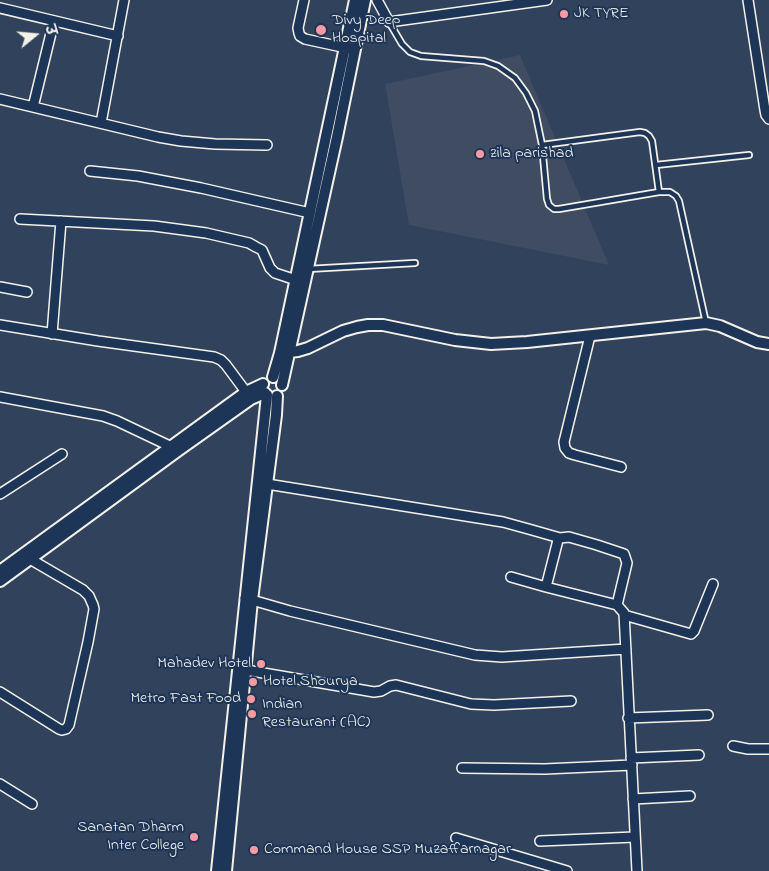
<!DOCTYPE html>
<meta charset="utf-8">
<style>
body{margin:0}
#map{position:relative;width:769px;height:871px;overflow:hidden;background:#31425d;font-family:"Indie Flower","Playpen Sans Deva",sans-serif}
canvas{display:block}
.north{position:absolute;left:10px;top:10px;width:50px;height:50px;-webkit-text-stroke:4px #1d3557;paint-order:stroke;rotate:73deg;font-size:14px;font-weight:700;line-height:20px;text-align:center;color:#f4f1e8}
.north::after{content:'';display:block;margin:auto;width:18px;height:22px;background:#f4f1e8;clip-path:polygon(50% 0,100% 100%,50% 72%,0 100%)}
</style>
<div id="map">
<canvas width="769" height="871"></canvas>
<div class="north">उ</div>
</div>
<script>
const ctx = document.querySelector('canvas').getContext('2d');
ctx.lineJoin = 'round';
function fill(path, color) { ctx.fillStyle = color; ctx.fill(path, 'evenodd'); }
const toPath = rows => new Path2D(rows.map(r => 'M' + r).join(''));
function strokePath(path, color, width, dash) { ctx.strokeStyle = color; ctx.lineWidth = width; ctx.lineCap = dash ? 'butt' : 'round'; ctx.setLineDash(dash || []); ctx.stroke(path); }
function write(font, color, halo, rows, align = 'center') {
  ctx.font = font + ' "Indie Flower",sans-serif'; ctx.lineWidth = 4; ctx.setLineDash([]); ctx.textBaseline = 'middle'; ctx.strokeStyle = halo; ctx.fillStyle = color; for (const [text, x, y, turn = 0] of rows) {
    ctx.save(); ctx.translate(x, y); ctx.rotate((+turn || 0) * Math.PI / 180); ctx.textAlign = isNaN(turn) ? turn : align; if (halo) ctx.strokeText(text, 0, 0); ctx.fillText(text, 0, 0); ctx.restore();
  }
}
const built = toPath([
 [520,55,609,265,409,225,385,84]
]);
const service = toPath([
 [389,22,402,44,410,52,421,56,484,61,498,66,515,78,526,93,535,111,542,145,547,199,549,205,554,209,559,209,659,192,670,192,676,196,679,201,706,323],
 [542,145,640,132,645,133,649,136,652,141,659,192],
 [656,165,749,155],
 [308,269,415,263]
]);
const minor = toPath([
 [304,0,298,28,299,33,300,36,305,39,351,49],
 [377,0,389,22,547,0],
 [748,0,765,110,766,115,769,119],
 [0,8,118,36],
 [0,99,158,137,181,141,215,144,267,145],
 [33,107,54,21],
 [101,123,124,0],
 [90,171,138,176,201,188,310,213],
 [20,219,154,226,206,233,249,243,256,247,262,250,270,268,275,273,296,280],
 [0,287,27,292],
 [0,325,98,341,214,357,221,360,226,365,249,396],
 [52,334,61,221],
 [590,336,564,442,565,448,569,453,575,455,621,467],
 [0,397,103,416,117,421,176,449],
 [267,484,503,522,532,530,560,538],
 [0,494,62,454],
 [511,577,546,587,617,605,624,613,637,871],
 [546,587,558,540,560,538,569,537,597,545,624,554,627,563,617,605],
 [245,598,290,611,475,655,502,657,626,649],
 [624,615,691,634,694,631,713,584],
 [240,669,374,692,381,691,390,686,396,685,471,704,494,705,571,701],
 [0,692,59,729,62,730,66,729,69,725,88,642,94,609,93,605,89,596,83,590,30,559],
 [628,718,708,715],
 [733,746,748,749,769,749],
 [631,758,699,755],
 [462,768,545,769,632,765],
 [0,784,32,804],
 [633,799,690,796],
 [456,838,567,871],
 [540,841,635,837]
]);
const tertiary = toPath([
 [280,353,298,351,308,348,343,331,357,327,368,325,383,325,455,340,491,344,527,342,706,323,720,326,757,342,769,344],
 [273,377,280,353,355,0],
 [282,385,337,137,365,0],
 [0,571,246,392,263,384],
 [0,581,179,450,251,399,265,393],
 [217,871,267,395],
 [226,871,252,600,276,415,277,396]
]);
const markers = [
 [564,14,5,"#ff9aa2"],
 [321,30,6,"#ff9aa2"],
 [480,154,5,"#ff9aa2"],
 [261,664,5,"#ff9aa2"],
 [253,682,5,"#ff9aa2"],
 [251,699,5,"#ff9aa2"],
 [252,714,5,"#ff9aa2"],
 [194,837,5,"#ff9aa2"],
 [254,850,5,"#ff9aa2"]
];
const poiNames = [
 ["JK TYRE",574,14],
 ["Divy Deep",332,21],
 ["Hospital",332,39],
 ["zila parishad",490,154],
 ["Mahadev Hotel",251,664,"right"],
 ["Hotel Shourya",263,682],
 ["Metro Fast Food",241,699,"right"],
 ["Indian",262,705],
 ["Restaurant (AC)",262,723],
 ["Sanatan Dharm",184,828,"right"],
 ["Inter College",184,846,"right"],
 ["Command House SSP Muzaffarnagar",264,850]
];
fill(built, '#3f4c61');
strokePath(service, '#f4f1e8', 8);
strokePath(minor, '#f4f1e8', 12);
strokePath(tertiary, '#f4f1e8', 14);
strokePath(service, '#1d3557', 4.5);
strokePath(minor, '#1d3557', 9);
strokePath(tertiary, '#1d3557', 10);
for (const [x, y, r, color] of markers) { const dot = new Path2D(); dot.arc(x, y, r, 0, 2 * Math.PI); ctx.fillStyle = color; ctx.fill(dot); strokePath(dot, '#1d3557', 2); }
write('16px', '#f4f1e8', '#1d3557', poiNames, 'left');
</script>
